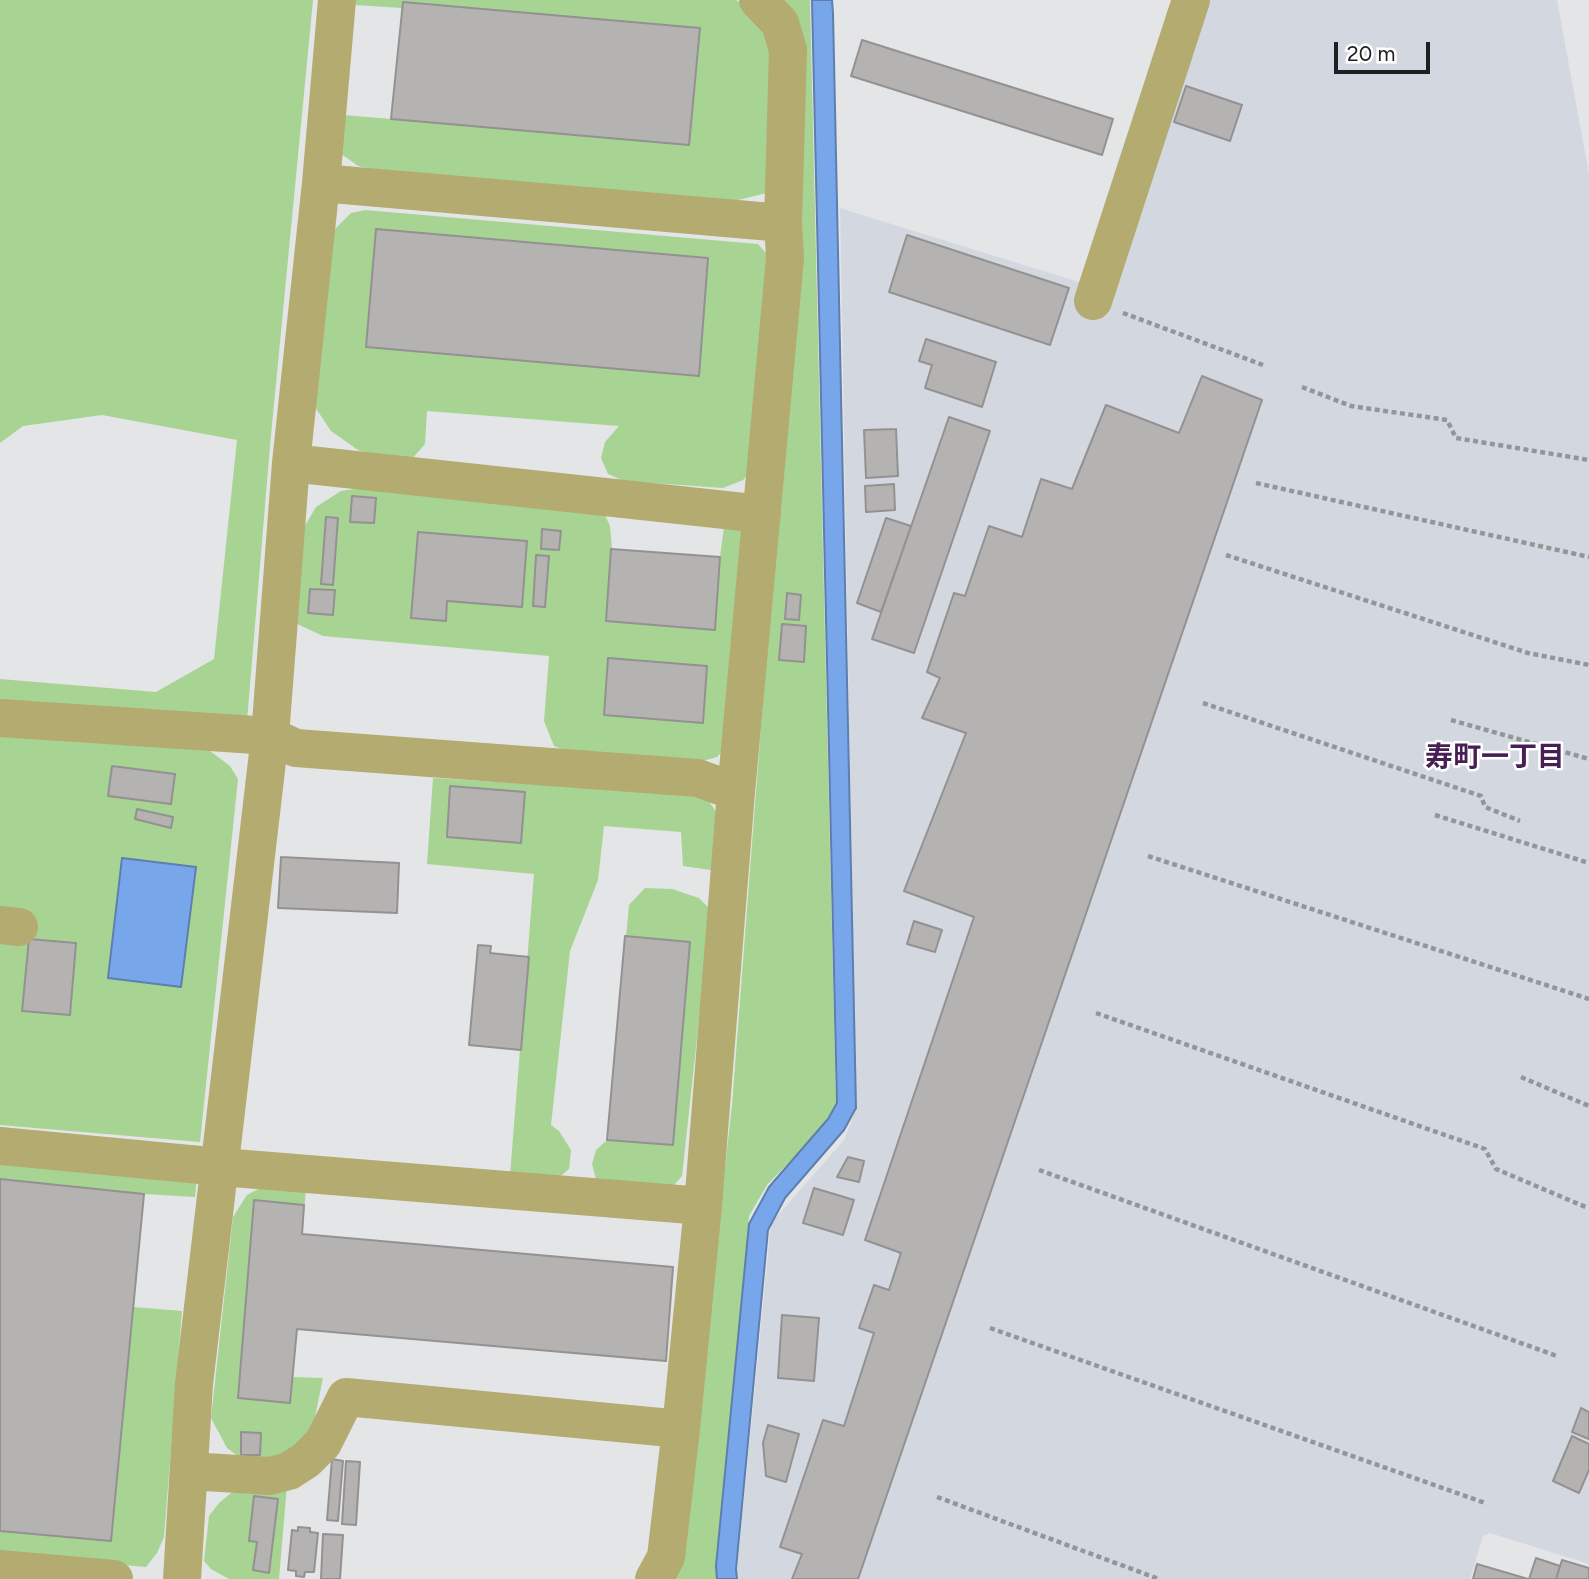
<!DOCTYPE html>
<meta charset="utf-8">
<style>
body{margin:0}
#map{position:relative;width:1589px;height:1579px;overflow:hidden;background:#e4e5e7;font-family:Figtree,sans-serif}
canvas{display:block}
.scale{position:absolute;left:1334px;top:42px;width:96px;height:32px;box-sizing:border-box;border:4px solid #202021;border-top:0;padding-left:9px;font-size:21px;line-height:24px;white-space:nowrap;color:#202021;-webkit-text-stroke:5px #fff;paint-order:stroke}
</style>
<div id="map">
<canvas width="1589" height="1579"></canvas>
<div class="scale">20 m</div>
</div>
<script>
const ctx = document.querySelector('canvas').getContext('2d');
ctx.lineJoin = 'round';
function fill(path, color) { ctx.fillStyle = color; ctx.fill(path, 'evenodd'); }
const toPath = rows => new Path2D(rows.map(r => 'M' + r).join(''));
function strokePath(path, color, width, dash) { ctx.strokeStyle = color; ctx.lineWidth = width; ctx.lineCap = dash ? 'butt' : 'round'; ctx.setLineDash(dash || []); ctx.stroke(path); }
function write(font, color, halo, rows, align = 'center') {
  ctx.font = font + ' Figtree,"Noto Sans JP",sans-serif'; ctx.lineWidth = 5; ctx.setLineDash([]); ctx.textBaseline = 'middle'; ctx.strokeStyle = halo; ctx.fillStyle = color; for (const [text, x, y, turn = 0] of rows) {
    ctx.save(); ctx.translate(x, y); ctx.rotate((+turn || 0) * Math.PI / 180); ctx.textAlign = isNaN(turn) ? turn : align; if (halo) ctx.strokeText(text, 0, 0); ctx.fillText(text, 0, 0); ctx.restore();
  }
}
const built = toPath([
 [1176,0,1557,0,1589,174,1589,1564,1490,1533,1483,1536,1470,1579,736,1579,771,1223,844,1140,856,1109,840,208,1082,283]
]);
const green = toPath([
 [0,0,313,0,270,446,247,721,0,702,0,679,156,692,214,659,237,440,102,415,23,426,0,443],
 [355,0,736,0,750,9,775,47,767,193,734,201,377,170,358,166,340,153,343,115,391,119,402,8,355,5],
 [773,0,810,0,836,1105,819,1131,767,1185,749,1216,719,1579,670,1579,680,1566,732,1105,783,439],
 [365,210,758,244,772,260,752,470,743,480,723,488,624,481,608,474,601,458,605,442,619,426,427,411,425,444,411,460,393,461,358,450,331,431,315,407,334,230,351,213],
 [368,487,603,511,610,526,612,549,720,557,724,527,749,527,727,746,717,757,699,762,567,751,554,746,544,721,549,656,323,636,293,622,300,534,316,507,341,491],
 [0,729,202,745,230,766,238,779,200,1142,0,1125],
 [433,778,697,794,708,800,721,819,718,871,683,866,681,832,604,826,598,880,570,951,551,1125,559,1131,571,1150,569,1169,557,1179,510,1175,534,874,427,864],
 [645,888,672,889,699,898,711,910,682,1176,669,1191,597,1183,592,1164,596,1150,607,1140,629,905],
 [0,1159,197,1176,195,1197,144,1194,134,1307,182,1311,164,1537,157,1553,146,1567,0,1554],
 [306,1186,293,1377,323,1378,310,1441,292,1461,246,1462,227,1448,211,1418,233,1217,247,1195,262,1187],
 [287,1485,279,1579,229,1579,211,1569,204,1561,209,1516,219,1503,231,1493,255,1487]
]);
const water = toPath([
 [812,0,832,0,833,13,856,1108,844,1130,785,1198,768,1230,736,1569,737,1579,717,1579,716,1566,749,1224,769,1187,828,1119,837,1103,812,0],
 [122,858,196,867,181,987,108,978,122,858]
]);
const building = toPath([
 [403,2,700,28,689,145,391,119,403,2],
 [862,40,1113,119,1102,155,851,76,862,40],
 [1186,86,1242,105,1230,141,1174,122,1186,86],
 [376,229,708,258,699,376,366,347,376,229],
 [907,235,1069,288,1050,345,889,292,907,235],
 [926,339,996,362,982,407,925,388,932,365,919,361,926,339],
 [1202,376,1262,400,858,1579,792,1579,802,1554,780,1547,823,1420,844,1426,874,1333,859,1328,874,1285,889,1290,901,1253,865,1240,974,917,904,891,966,733,922,718,940,678,927,672,954,593,965,596,989,526,1022,537,1041,479,1072,489,1106,405,1179,433,1202,376],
 [949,417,990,431,914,653,872,639,949,417],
 [896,429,898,476,866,478,864,430,896,429],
 [894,484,895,510,866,512,865,486,894,484],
 [352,496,376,498,374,523,350,522,352,496],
 [326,517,338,518,333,585,321,584,326,517],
 [886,518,911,526,881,612,857,603,886,518],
 [542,529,561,531,559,550,541,549,542,529],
 [418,532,527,541,522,607,447,601,446,621,411,618,418,532],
 [611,549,720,557,715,630,606,621,611,549],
 [536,555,549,556,545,607,533,606,536,555],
 [310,589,335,590,333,615,308,613,310,589],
 [787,593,801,595,799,620,785,619,787,593],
 [782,624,806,626,804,662,779,660,782,624],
 [608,658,707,666,703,723,604,715,608,658],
 [112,766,175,774,171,804,108,796,112,766],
 [450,786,525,792,521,843,447,837,450,786],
 [137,809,173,817,171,828,135,819,137,809],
 [281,857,399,863,397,913,278,908,281,857],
 [914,921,942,930,935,952,907,944,914,921],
 [625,936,690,942,673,1145,607,1140,625,936],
 [29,939,76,943,70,1015,22,1011,29,939],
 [478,945,491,946,490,953,529,957,521,1050,469,1045,478,945],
 [848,1157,864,1161,859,1182,837,1177,848,1157],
 [0,1179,144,1194,111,1541,0,1531,0,1179],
 [814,1188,854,1200,843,1235,803,1223,814,1188],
 [254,1200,304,1205,302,1234,673,1267,666,1361,297,1329,290,1403,238,1398,254,1200],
 [782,1315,819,1318,814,1381,778,1378,782,1315],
 [1581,1408,1589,1412,1589,1439,1572,1432,1581,1408],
 [768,1425,799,1434,786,1482,766,1476,763,1443,768,1425],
 [241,1432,261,1433,260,1455,241,1455,241,1432],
 [1572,1436,1589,1444,1589,1470,1579,1493,1553,1481,1572,1436],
 [332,1459,343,1461,338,1521,327,1520,332,1459],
 [346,1461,360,1462,356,1525,342,1524,346,1461],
 [254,1496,278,1499,269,1573,253,1570,257,1542,249,1541,254,1496],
 [298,1527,310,1528,310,1532,318,1533,314,1572,305,1572,304,1577,296,1576,296,1571,288,1570,292,1530,298,1531,298,1527],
 [323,1534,343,1535,340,1579,321,1579,323,1534],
 [1536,1558,1560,1566,1556,1579,1529,1579,1536,1558],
 [1562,1560,1589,1568,1589,1579,1556,1579,1562,1560],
 [1477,1564,1528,1579,1473,1579,1477,1564]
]);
const path = toPath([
 [1123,313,1263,365],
 [1302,387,1351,406,1447,420,1456,438,1589,460],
 [1256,483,1589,557],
 [1226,555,1528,653,1589,665],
 [1203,703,1481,796,1485,807,1520,821],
 [1451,720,1589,759],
 [1435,815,1589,863],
 [1148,856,1589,999],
 [1096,1013,1485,1149,1496,1169,1588,1208],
 [1521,1077,1589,1106],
 [1039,1170,1557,1356],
 [990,1328,1485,1503],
 [937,1497,1159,1579]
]);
const minor = toPath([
 [321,183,783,223],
 [1093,301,1191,0],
 [291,463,762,514],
 [0,718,270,736,296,748,698,778,736,792],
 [0,925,19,927],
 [0,1146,221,1167,703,1206],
 [189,1471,270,1476,289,1471,306,1460,323,1443,346,1397,681,1429],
 [0,1569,114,1579],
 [182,1579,194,1384,270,736,291,463,321,183,337,0],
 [654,1579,666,1557,681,1429,703,1206,736,792,785,258,783,223,788,50,780,23,758,0]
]);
const neighbourhoodNames = [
 ["寿町一丁目",1495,758]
];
fill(built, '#d3d8e0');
fill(green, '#a7d493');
fill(water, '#78a6eb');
strokePath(water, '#5e7eae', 2);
fill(building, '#b5b2b2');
strokePath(building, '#939191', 2);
strokePath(path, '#949596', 4.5, [5, 3.5]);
strokePath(minor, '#b4ab71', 38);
write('bold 28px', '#471f54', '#fff', neighbourhoodNames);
</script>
